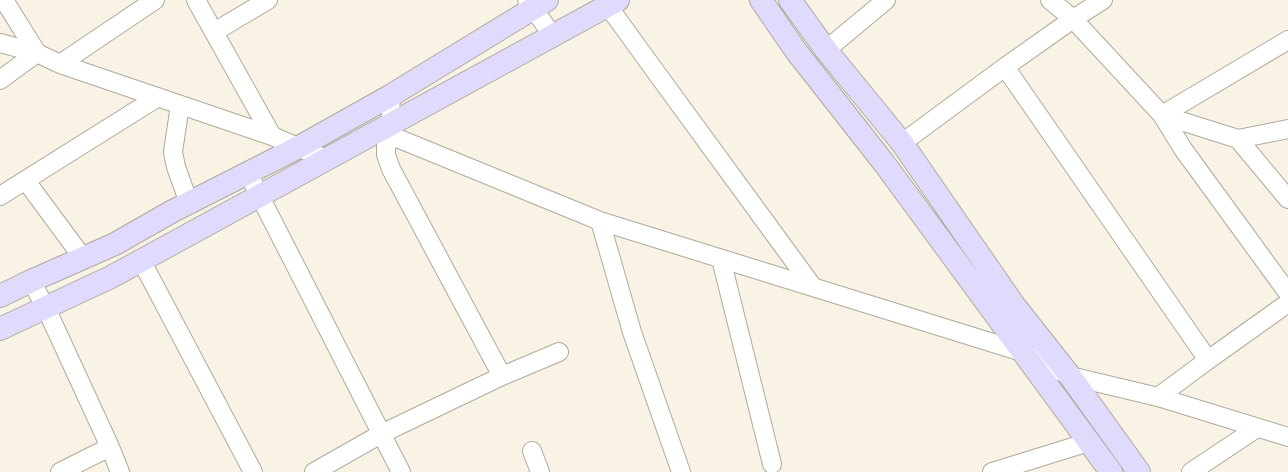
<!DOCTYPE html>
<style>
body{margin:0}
canvas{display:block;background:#f8f3e4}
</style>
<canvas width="1288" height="472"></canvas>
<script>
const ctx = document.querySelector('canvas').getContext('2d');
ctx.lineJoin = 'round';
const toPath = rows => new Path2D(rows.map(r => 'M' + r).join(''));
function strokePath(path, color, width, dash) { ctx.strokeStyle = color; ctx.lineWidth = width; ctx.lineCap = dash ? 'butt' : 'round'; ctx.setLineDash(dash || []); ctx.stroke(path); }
const street = toPath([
 [196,0,272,136],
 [527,0,553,36],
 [1050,0,1073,19,1162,115,1288,40],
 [608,6,658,75,813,287],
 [214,32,268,0],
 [0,43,37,53,60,64,272,136,326,159],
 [826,50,886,0],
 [60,64,155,0],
 [1005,67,1208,360,1288,303],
 [0,80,37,53,4,0],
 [390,96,392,136,386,147,386,155,391,169,502,376],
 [180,105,173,152,176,167,189,203],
 [1288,129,1238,139,1162,115,1183,149,1288,293],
 [392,136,600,221,1022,352,1070,376,1158,397,1288,437],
 [1238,139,1288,199],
 [902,143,1005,67,1073,19,1103,0],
 [248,173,401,472],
 [26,181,83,258],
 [0,196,158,97],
 [600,221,632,332,681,472],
 [721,259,772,464],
 [141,260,253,472],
 [31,281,46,308,110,447,120,472],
 [1158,397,1208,360],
 [532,451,540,472],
 [60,472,110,447],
 [314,472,381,434,502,376,559,352],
 [992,472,1089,442],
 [1191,472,1257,428]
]);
const secondary = toPath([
 [761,0,796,51,884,163,1111,472],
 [790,0,826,50,902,143,1014,305,1070,376,1139,472],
 [0,296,31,281,115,244,171,212,299,147,390,96,547,0],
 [0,329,111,277,618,0]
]);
strokePath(street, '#afaa9c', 20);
strokePath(secondary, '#afaa9c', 24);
strokePath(street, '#fff', 18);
strokePath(secondary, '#e0dafd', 22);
</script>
